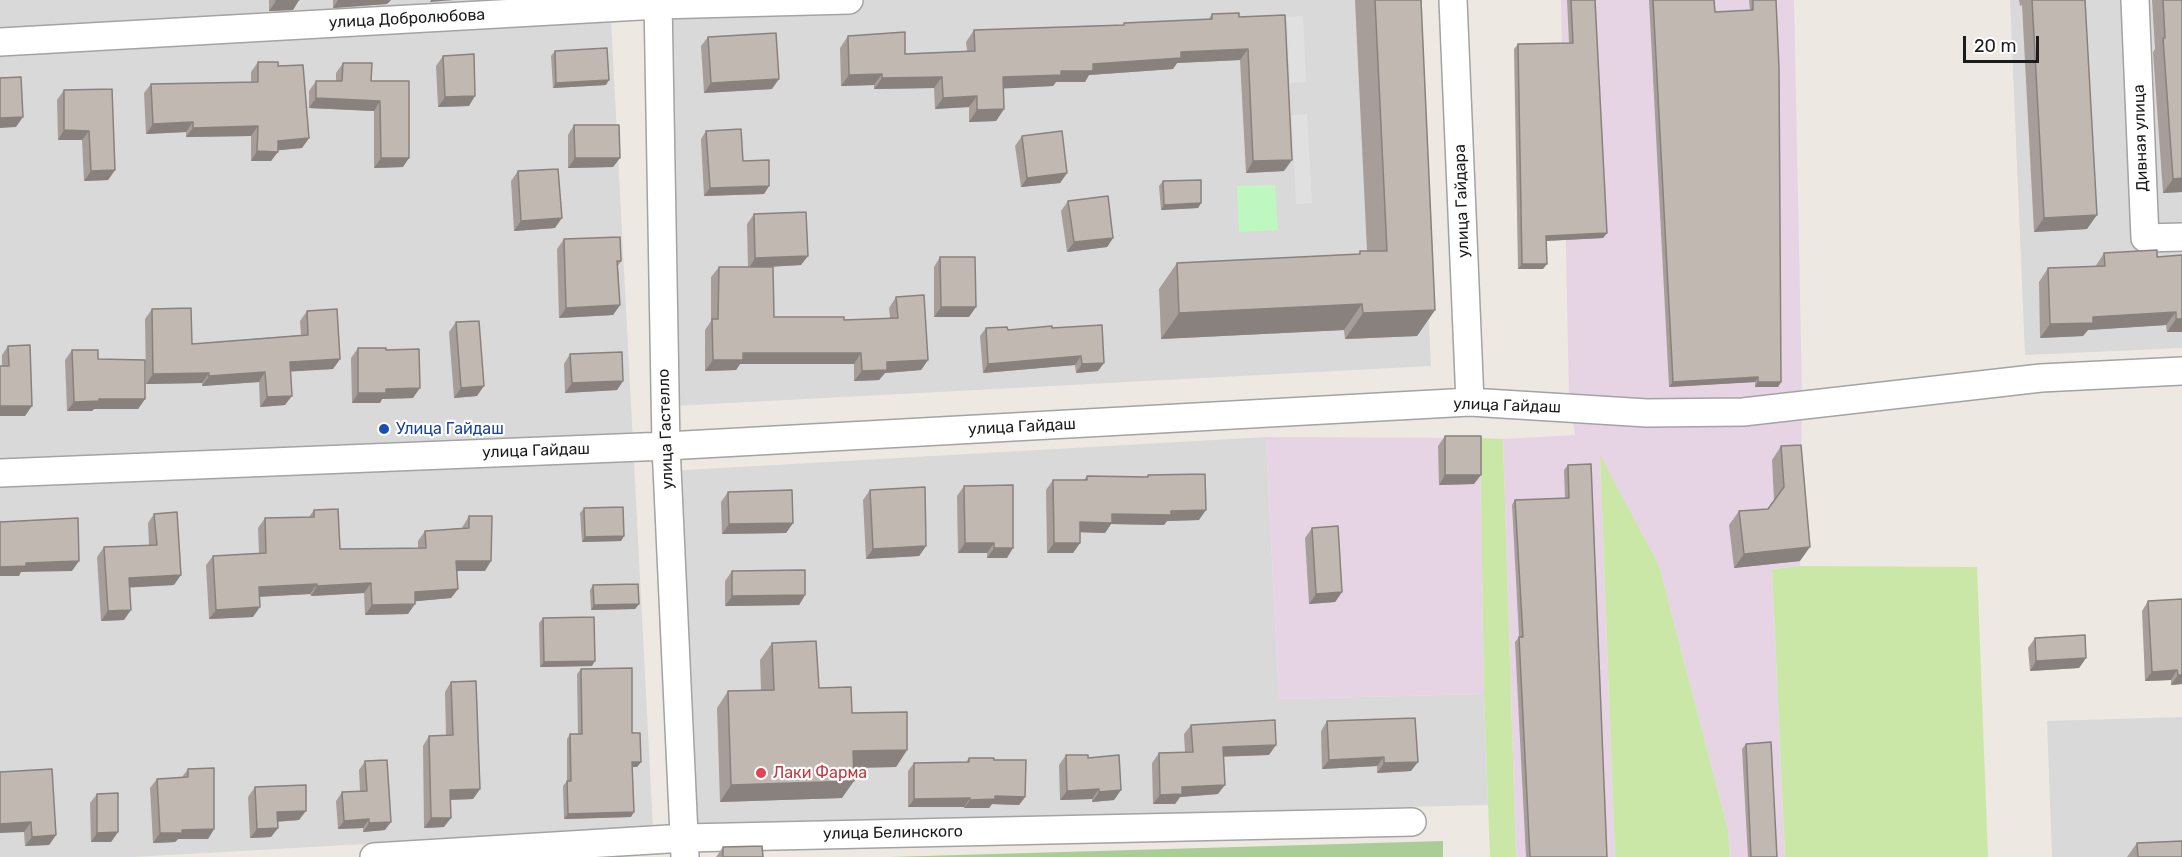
<!DOCTYPE html>
<meta charset="utf-8">
<style>
body{margin:0}
#map{position:relative;width:2182px;height:857px;overflow:hidden;background:#ede9e2;font-family:Rubik,sans-serif}
canvas{display:block}
.scale{position:absolute;left:1963px;top:36px;width:76px;height:27px;box-sizing:border-box;border:3px solid #1c1c1c;border-top:0;padding-left:8px;font-size:18px;line-height:21px;white-space:nowrap;color:#1c1c1c;-webkit-text-stroke:4px #fff;paint-order:stroke}
</style>
<div id="map">
<canvas width="2182" height="857"></canvas>
<div class="scale">20 m</div>
</div>
<script>
const ctx = document.querySelector('canvas').getContext('2d');
ctx.lineJoin = 'round';
function fill(path, color) { ctx.fillStyle = color; ctx.fill(path, 'evenodd'); }
const toPath = rows => new Path2D(rows.map(r => 'M' + r).join(''));
function strokePath(path, color, width, dash) { ctx.strokeStyle = color; ctx.lineWidth = width; ctx.lineCap = dash ? 'butt' : 'round'; ctx.setLineDash(dash || []); ctx.stroke(path); }
function write(font, color, halo, rows, align = 'center') {
  ctx.font = font + ' Rubik,sans-serif'; ctx.lineWidth = 4.5; ctx.setLineDash([]); ctx.textBaseline = 'middle'; ctx.strokeStyle = halo; ctx.fillStyle = color; for (const [text, x, y, turn = 0] of rows) {
    ctx.save(); ctx.translate(x, y); ctx.rotate((+turn || 0) * Math.PI / 180); ctx.textAlign = isNaN(turn) ? turn : align; if (halo) ctx.strokeText(text, 0, 0); ctx.fillText(text, 0, 0); ctx.restore();
  }
}
const residential = toPath([
 [0,0,610,0,653,828,133,857,0,857],
 [654,0,1414,0,1431,366,673,406],
 [2010,0,2182,0,2182,348,2025,355],
 [1266,437,1279,699,1484,694,1488,805,763,823,694,826,669,471],
 [2182,717,2182,857,2052,857,2047,721]
]);
const industrial = toPath([
 [1561,0,1794,0,1802,394,1800,566,1772,569,1785,857,1730,857,1728,830,1659,565,1600,457,1615,857,1516,857,1503,439,1575,435,1569,399],
 [1266,437,1480,438,1484,694,1279,699]
]);
const grass = toPath([
 [1480,438,1503,439,1516,857,1490,857,1484,694],
 [1600,455,1659,565,1728,830,1730,857,1615,857],
 [1800,566,1977,567,1988,857,1785,857,1772,569]
]);
const forest = toPath([
 [1443,841,1443,857,890,857]
]);
const park = toPath([
 [1275,185,1278,230,1239,232,1237,186]
]);
const parking = toPath([
 [1303,16,1306,82,1290,83,1287,17],
 [1307,114,1312,203,1296,204,1292,115]
]);
const minor = toPath([
 [658,0,666,446,685,857],
 [1453,0,1470,402],
 [2135,0,2145,238,2182,237],
 [0,42,658,5,849,0],
 [0,473,666,446,1470,402,1647,413,1743,412,2041,378,2182,371],
 [374,857,685,838,1412,822]
]);
const wall = toPath([
 [269,0,299,0,293,10,269,11],
 [333,0,391,0,387,4,333,8],
 [1355,0,1421,0,1435,310,1417,336,1345,339,1344,330,1161,339,1159,289,1177,263,1358,255,1360,251,1367,251],
 [1567,0,1595,0,1607,233,1603,238,1546,241,1543,269,1518,269,1514,49,1518,44,1569,43],
 [1649,0,1714,0,1715,12,1750,10,1749,0,1776,0,1781,382,1778,387,1755,387,1755,382,1669,387],
 [2019,0,2085,0,2087,229,2034,232,2022,5,2020,6],
 [2152,0,2182,0,2182,192,2163,193,2153,52,2155,49],
 [1212,14,1239,17,1284,171,1246,173,1240,60,1177,63,1173,69,1089,75,1085,82,1056,82,1053,86,1003,88,1004,109,996,121,969,122,969,107,935,109,934,88,874,89,874,85,841,86,840,48,848,36,905,54,967,51,966,42,974,30,1123,25,1124,23,1208,20],
 [708,37,772,89,704,93,701,46],
 [555,51,606,85,553,88,551,56],
 [443,56,469,106,438,107,436,66],
 [258,62,278,66,309,138,302,148,278,150,271,161,251,161,251,136,186,137,186,132,146,134,144,93,151,84,251,82,251,72],
 [343,63,371,81,409,81,403,167,374,168,374,111,309,108,309,91,316,81,336,81,336,73],
 [64,90,115,170,108,180,84,181,82,140,58,140,57,100],
 [574,125,620,158,613,167,568,168,568,135],
 [706,131,743,161,769,186,764,194,704,196,701,139],
 [1022,136,1067,173,1060,183,1021,187,1015,146],
 [518,171,555,228,514,231,511,181],
 [1163,181,1201,203,1198,208,1161,210,1159,186],
 [1068,201,1113,238,1107,247,1067,252,1061,211],
 [754,214,801,265,764,267,774,317,844,320,890,318,889,308,896,297,928,360,921,370,885,373,879,380,854,381,854,364,740,364,736,370,705,371,705,330,711,321,711,277,719,267,748,267,747,224],
 [564,239,621,261,618,266,620,305,613,315,559,318,557,249],
 [2104,253,2157,257,2182,332,2167,332,2166,325,2088,330,2083,336,2040,338,2039,282,2048,268,2095,267],
 [940,257,969,317,934,317,934,267],
 [152,309,192,344,301,335,300,321,307,311,340,359,333,369,290,371,285,405,260,407,259,382,202,386,202,383,146,384,145,319],
 [456,322,477,396,454,398,449,332],
 [986,328,1008,330,1052,328,1098,371,1076,373,1075,365,983,373,980,336],
 [8,346,25,416,2,366,2,355],
 [358,348,413,398,382,399,380,403,352,403,351,358],
 [72,350,98,359,145,399,138,409,94,409,92,411,67,411,65,360],
 [570,354,623,381,617,390,565,393,564,364],
 [1445,436,1474,484,1439,485,1438,446],
 [1781,446,1800,561,1734,568,1729,525,1739,511,1768,509,1774,500,1772,460],
 [1568,465,1601,741,1607,857,1526,857,1515,642,1519,637,1512,505,1515,500,1565,498,1564,470],
 [1148,475,1199,520,1167,521,1164,525,1111,524,1105,533,1080,532,1080,543,1073,553,1047,553,1046,490,1053,480,1084,480,1087,476,1147,477],
 [964,486,1007,558,987,558,987,553,958,553,957,496],
 [870,490,926,546,919,556,866,559,863,500],
 [728,492,793,523,786,533,722,534,721,502],
 [584,508,624,536,621,541,582,542,580,513],
 [314,510,340,549,418,548,418,541,425,531,462,528,463,526,469,516,485,571,456,571,458,589,451,598,415,601,408,614,365,615,364,593,311,596,310,594,259,597,253,617,209,619,206,565,213,556,259,553,258,528,265,518,309,517],
 [154,514,174,585,130,587,124,620,101,621,97,557,104,547,149,545,148,523],
 [1312,528,1342,592,1335,602,1309,604,1305,538],
 [732,571,805,595,799,605,725,606,725,581],
 [593,585,639,604,635,609,591,610,590,590],
 [2182,599,2182,684,2171,685,2171,680,2145,681,2142,611,2148,601],
 [543,618,592,666,540,667,539,623],
 [2035,638,2086,658,2079,668,2030,671,2028,648],
 [772,643,819,688,852,713,907,750,896,767,853,768,842,798,720,802,717,708,728,691,761,690,760,660],
 [581,669,632,733,641,762,637,767,632,767,631,817,564,819,563,786,567,781,567,739,570,734,578,734,577,674],
 [451,682,480,789,473,799,450,800,444,827,424,828,423,746,429,736,446,735,445,692],
 [1327,721,1411,771,1377,773,1377,766,1322,769,1321,731],
 [1191,725,1269,755,1224,756,1218,794,1180,797,1175,804,1153,804,1152,763,1159,753,1185,752,1184,734],
 [1746,744,1777,857,1748,857,1742,749],
 [1066,755,1088,758,1121,790,1114,800,1092,802,1092,799,1060,800,1059,765],
 [969,758,994,760,1025,797,1019,805,992,804,989,808,964,808,964,807,908,807,908,771,914,763,966,762],
 [365,761,385,830,363,832,363,828,338,829,336,801,342,792,360,791,359,770],
 [188,769,214,829,208,839,178,839,175,842,153,843,150,788,157,779,182,777],
 [0,772,56,835,49,845,25,846,24,832],
 [255,787,299,820,277,822,278,828,271,837,250,838,248,797],
 [97,794,118,832,111,842,91,842,90,803],
 [2137,843,2182,857,2127,857],
 [723,847,763,857,716,857]
]);
const shadedWall = toPath([
 [299,0,293,10,269,11,276,1],
 [338,0,391,0,387,4,333,8],
 [431,0,454,0,430,2],
 [1248,49,1240,60,1177,63,1173,69,1089,75,1085,82,1056,82,1053,86,995,89,1003,77,1061,71,1093,64,1181,52],
 [882,74,874,85,841,86,849,75],
 [942,77,934,88,874,89,882,78],
 [779,79,772,89,704,93,711,83],
 [609,80,606,85,553,88,556,83],
 [475,96,469,106,438,107,445,97],
 [977,96,969,107,935,109,943,98],
 [316,98,380,101,374,111,309,108],
 [1004,109,996,121,969,122,977,110],
 [23,117,16,127,0,128,0,118],
 [193,122,186,132,146,134,153,124],
 [258,126,251,136,186,137,193,128],
 [64,130,89,131,82,140,58,140],
 [309,138,302,148,271,151,278,141],
 [257,151,278,152,271,161,251,161],
 [381,158,409,158,403,167,374,168],
 [575,158,620,158,613,167,568,168],
 [1292,160,1284,171,1246,173,1253,161],
 [115,170,108,180,84,181,91,171],
 [1067,173,1060,183,1021,187,1027,178],
 [2182,178,2182,192,2163,193,2173,179],
 [769,186,764,194,704,196,710,188],
 [1201,203,1198,208,1161,210,1164,205],
 [2097,215,2087,229,2034,232,2044,218],
 [562,218,555,228,514,231,521,221],
 [1607,233,1603,238,1543,241,1546,236],
 [1113,238,1107,247,1067,252,1074,242],
 [808,256,801,265,749,268,755,258],
 [1522,264,1547,264,1543,269,1518,269],
 [1362,304,1344,330,1161,339,1179,313],
 [620,305,613,315,559,318,566,308],
 [941,307,976,307,969,317,934,317],
 [1435,310,1417,336,1345,339,1363,313],
 [2176,312,2166,325,2088,330,2083,336,2040,338,2050,324,2093,317],
 [2176,319,2182,319,2182,332,2167,332],
 [743,353,861,353,854,364,740,364,736,370,705,371,713,360],
 [1081,356,1075,365,983,373,988,364],
 [340,359,333,369,283,372,290,362],
 [928,360,921,370,885,373,879,380,854,381,862,371,887,362],
 [1104,363,1098,371,1076,373,1082,364],
 [265,372,259,382,202,386,209,376],
 [209,373,202,383,146,384,153,374],
 [1758,377,1755,382,1669,387,1673,382],
 [623,381,617,390,565,393,572,383],
 [1758,382,1781,382,1778,387,1755,387],
 [484,386,477,396,454,398,461,388],
 [420,388,413,398,382,399,380,403,352,403,358,393,386,389],
 [292,396,285,405,260,407,267,397],
 [99,399,145,399,138,409,94,409,92,411,67,411,74,402],
 [0,406,32,406,25,416,0,416],
 [1445,475,1481,475,1474,484,1439,485],
 [1206,510,1199,520,1167,521,1164,525,1111,524,1105,533,1073,532,1080,522,1112,514],
 [793,523,786,533,722,534,729,524],
 [624,536,621,541,582,542,585,537],
 [965,543,994,543,987,553,958,553],
 [1054,543,1080,543,1073,553,1047,553],
 [926,546,919,556,866,559,873,549],
 [1810,547,1800,561,1734,568,1744,554],
 [994,548,1013,548,1007,558,987,558],
 [79,561,72,571,21,572,19,576,0,576,0,567,26,563],
 [456,561,491,561,485,571,449,571],
 [181,575,174,585,122,588,129,578],
 [371,583,364,593,311,596,317,586],
 [317,584,310,594,252,597,259,587],
 [458,589,451,598,408,602,415,592],
 [1342,592,1335,602,1309,604,1316,594],
 [805,595,799,605,725,606,732,596],
 [415,604,408,614,365,615,372,605],
 [639,604,635,609,591,610,594,605],
 [260,607,253,617,209,619,216,610],
 [131,610,124,620,101,621,108,611],
 [2086,658,2079,668,2030,671,2036,661],
 [595,661,592,666,540,667,544,662],
 [2177,670,2171,680,2145,681,2152,672],
 [2178,675,2182,675,2182,684,2171,685],
 [1276,745,1269,755,1216,757,1223,747],
 [907,750,896,767,841,768,853,751],
 [1384,757,1377,766,1322,769,1329,760],
 [632,762,641,762,637,767,629,767],
 [1418,762,1411,771,1377,773,1384,763],
 [854,781,842,798,720,802,731,785],
 [1225,785,1218,794,1180,797,1175,804,1153,804,1160,795,1182,787],
 [480,789,473,799,443,800,450,790],
 [1099,789,1092,799,1060,800,1067,791],
 [1121,790,1114,800,1092,802,1099,792],
 [995,796,1025,797,1019,805,992,804,989,808,964,808,970,800],
 [970,798,964,807,908,807,914,799],
 [306,811,299,820,270,822,277,812],
 [634,812,631,817,564,819,568,814],
 [431,818,451,818,444,827,424,828],
 [369,819,363,828,338,829,344,821],
 [31,822,24,832,0,833,0,824],
 [391,822,385,830,363,832,369,823],
 [278,828,271,837,250,838,257,829],
 [214,829,208,839,178,839,175,842,153,843,160,833,182,830],
 [118,832,111,842,91,842,97,833],
 [56,835,49,845,25,846,32,837]
]);
const building = toPath([
 [276,0,299,0,276,1,276,0],
 [1375,0,1421,0,1435,310,1363,313,1362,304,1179,313,1177,263,1360,254,1360,251,1387,251,1375,0],
 [1571,0,1595,0,1607,233,1546,236,1547,264,1522,264,1518,44,1573,43,1571,0],
 [1653,0,1714,0,1715,12,1753,10,1753,0,1776,0,1779,68,1781,382,1758,382,1758,377,1673,382,1653,0],
 [2032,0,2085,0,2097,215,2044,218,2032,0],
 [2163,0,2182,0,2182,178,2173,179,2163,38,2165,38,2163,0],
 [1239,13,1239,17,1285,15,1292,160,1253,161,1248,49,1181,52,1181,58,1093,64,1093,71,1061,71,1061,75,1003,77,1004,109,977,110,977,96,943,98,942,77,882,78,882,74,849,75,848,36,905,32,905,54,975,51,974,30,1124,25,1124,23,1212,19,1212,14,1239,13],
 [776,33,779,79,711,83,708,37,776,33],
 [607,48,609,80,556,83,555,51,607,48],
 [474,54,475,96,445,97,443,56,474,54],
 [258,62,278,62,278,66,303,65,309,138,278,141,278,152,257,151,258,126,193,128,193,122,153,124,151,84,258,82,258,62],
 [343,63,372,63,371,81,409,81,409,158,381,158,380,101,316,98,316,81,342,81,343,63],
 [21,77,23,117,0,118,0,78,21,77],
 [112,89,115,170,91,171,89,131,64,130,64,90,112,89],
 [574,125,619,125,620,158,575,158,574,125],
 [741,129,743,161,769,160,769,186,710,188,706,131,741,129],
 [1062,131,1067,173,1027,178,1022,136,1062,131],
 [558,169,562,218,521,221,518,171,558,169],
 [1201,180,1201,203,1164,205,1163,181,1201,180],
 [1108,196,1113,238,1074,242,1068,201,1108,196],
 [806,212,808,256,755,258,754,214,806,212],
 [620,237,621,261,617,261,620,305,566,308,564,239,620,237],
 [2157,250,2157,257,2182,255,2182,319,2176,319,2176,312,2093,317,2093,323,2050,324,2048,268,2105,266,2104,253,2157,250],
 [940,257,975,257,976,307,941,307,940,257],
 [719,267,773,267,774,317,844,317,844,320,898,318,896,297,924,295,928,360,887,362,887,370,862,371,861,353,743,353,743,360,713,360,712,319,718,319,719,267],
 [191,308,192,344,308,335,307,311,337,309,340,359,290,362,292,396,267,397,265,372,209,376,209,373,153,374,152,309,191,308],
 [479,321,484,386,461,388,456,322,479,321],
 [1102,325,1104,363,1082,364,1081,356,988,364,986,328,1007,327,1008,330,1052,326,1052,328,1102,325],
 [30,345,32,406,0,406,0,366,9,366,8,346,30,345],
 [358,348,386,348,386,350,419,349,420,388,386,389,386,393,358,393,358,348],
 [72,350,98,350,98,359,145,360,145,399,99,399,99,401,74,402,72,350],
 [622,352,623,381,572,383,570,354,622,352],
 [1445,436,1481,436,1481,475,1445,475,1445,436],
 [1801,445,1810,547,1744,554,1739,511,1768,509,1784,487,1781,446,1801,445],
 [1591,464,1607,857,1530,857,1519,637,1523,637,1515,500,1569,498,1568,465,1591,464],
 [1205,474,1206,510,1171,511,1171,515,1112,514,1112,523,1080,522,1080,543,1054,543,1053,480,1087,480,1087,476,1148,477,1148,475,1205,474],
 [1013,485,1013,548,994,548,994,543,965,543,964,486,1013,485],
 [925,487,926,546,873,549,870,490,925,487],
 [792,490,793,523,729,524,728,492,792,490],
 [623,507,624,536,585,537,584,508,623,507],
 [338,509,340,549,426,548,425,531,469,528,469,516,492,516,491,561,456,561,458,589,415,592,415,604,372,605,371,583,317,586,317,584,259,587,260,607,216,610,213,556,266,553,265,518,314,517,314,510,338,509],
 [177,512,181,575,129,578,131,610,108,611,104,547,157,545,154,514,177,512],
 [78,518,79,561,26,563,26,566,0,567,0,522,78,518],
 [1338,526,1342,592,1316,594,1312,528,1338,526],
 [805,570,805,595,732,596,732,571,805,570],
 [638,584,639,604,594,605,593,585,638,584],
 [2182,599,2182,675,2178,675,2177,670,2152,672,2148,601,2182,599],
 [594,617,595,661,544,662,543,618,594,617],
 [2085,635,2086,658,2036,661,2035,638,2085,635],
 [816,641,819,688,851,687,852,713,907,712,907,750,853,751,854,781,731,785,728,691,774,690,772,643,816,641],
 [632,668,632,733,640,733,641,762,632,762,634,812,568,814,567,781,571,781,570,734,582,734,581,669,632,668],
 [476,681,480,789,450,790,451,818,431,818,429,736,453,735,451,682,476,681],
 [1415,718,1418,762,1384,763,1384,757,1329,760,1327,721,1415,718],
 [1275,720,1276,745,1223,747,1225,785,1182,787,1182,794,1160,795,1159,753,1193,752,1191,725,1275,720],
 [1771,742,1777,857,1751,857,1746,744,1771,742],
 [1066,755,1088,755,1088,758,1119,755,1121,790,1099,792,1099,789,1067,791,1066,755],
 [969,758,994,758,994,760,1026,760,1025,797,995,796,995,799,970,800,970,798,914,799,914,763,969,762,969,758],
 [387,760,391,822,369,823,369,819,344,821,342,792,367,791,365,761,387,760],
 [214,768,214,829,182,830,182,833,160,833,157,779,188,777,188,769,214,768],
 [52,769,56,835,32,837,31,822,0,824,0,772,52,769],
 [306,785,306,811,277,812,278,828,257,829,255,787,306,785],
 [118,793,118,832,97,833,97,794,118,793],
 [2182,841,2182,857,2138,857,2137,843,2182,841],
 [762,846,763,857,723,857,723,847,762,846]
]);
const markers = [
 [384,429,6,"#1a4fb4"],
 [761,773,6,"#e0444e"]
];
const streetNames = [
 ["улица Добролюбова",407,19,-3],
 ["Дивная улица",2141,138,-92],
 ["улица Гайдара",1462,201,-92],
 ["улица Гайдаш",1507,406,2],
 ["улица Гайдаш",1022,427,-3],
 ["улица Гастелло",666,429,-92],
 ["улица Гайдаш",536,451,-2],
 ["улица Белинского",893,833,-1]
];
const transitNames = [
 ["Улица Гайдаш",396,429]
];
const healthNames = [
 ["Лаки Фарма",773,773]
];
fill(residential, '#dad9d9');
fill(industrial, '#e6d4e4');
fill(grass, '#cbe7a8');
fill(forest, '#aacc97');
fill(park, '#bff7c0');
fill(parking, '#e0e0e0');
strokePath(minor, '#a3a3a3', 30);
strokePath(minor, '#fff', 27);
fill(wall, '#a79e99');
fill(shadedWall, '#88817d');
fill(building, '#c2b8b2');
strokePath(building, '#88817d', 1.5);
for (const [x, y, r, color] of markers) { const dot = new Path2D(); dot.arc(x, y, r, 0, 2 * Math.PI); ctx.fillStyle = color; ctx.fill(dot); strokePath(dot, '#fff', 2); }
write('16px', '#1c1c1c', '#fff', streetNames);
write('16px', '#164399', '#fff', transitNames, 'left');
write('16px', '#be3a42', '#fff', healthNames, 'left');
</script>
